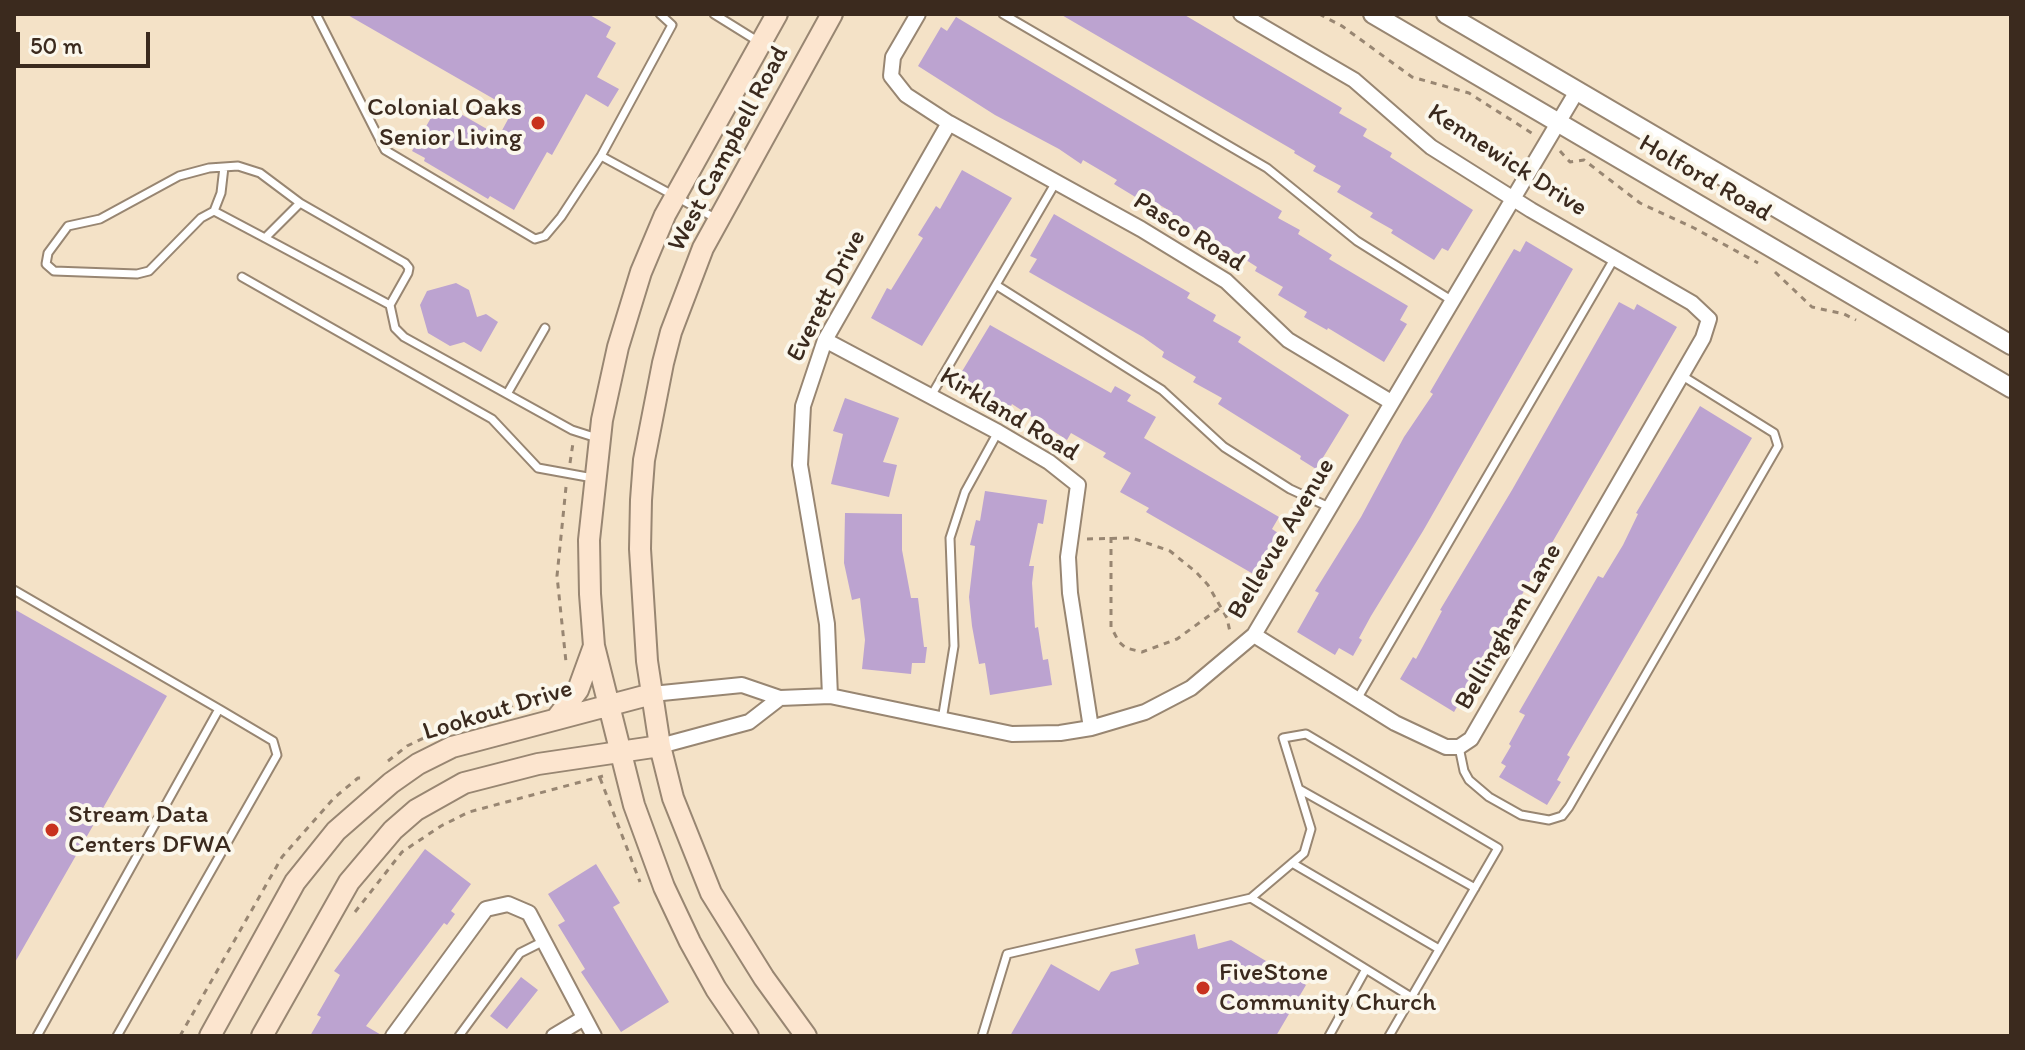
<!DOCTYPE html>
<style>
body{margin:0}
#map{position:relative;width:2025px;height:1050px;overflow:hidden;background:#f4e2c7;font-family:Itim,sans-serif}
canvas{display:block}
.frame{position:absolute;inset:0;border:16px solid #3b2a1e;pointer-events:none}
.scale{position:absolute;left:16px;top:32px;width:134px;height:36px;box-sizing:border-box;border:4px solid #3b2a1e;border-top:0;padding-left:10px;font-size:24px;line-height:28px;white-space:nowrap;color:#3b2a1e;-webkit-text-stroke:6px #fbf7ec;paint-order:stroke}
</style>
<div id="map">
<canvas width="2025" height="1050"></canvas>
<div class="frame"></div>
<div class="scale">50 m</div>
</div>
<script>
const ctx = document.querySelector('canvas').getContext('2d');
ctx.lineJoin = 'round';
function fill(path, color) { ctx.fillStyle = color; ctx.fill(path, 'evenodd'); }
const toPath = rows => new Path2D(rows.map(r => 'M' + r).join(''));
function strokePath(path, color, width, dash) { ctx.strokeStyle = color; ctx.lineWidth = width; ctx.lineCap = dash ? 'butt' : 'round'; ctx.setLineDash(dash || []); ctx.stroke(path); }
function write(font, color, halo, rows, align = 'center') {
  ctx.font = font + ' Itim,sans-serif'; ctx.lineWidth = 8; ctx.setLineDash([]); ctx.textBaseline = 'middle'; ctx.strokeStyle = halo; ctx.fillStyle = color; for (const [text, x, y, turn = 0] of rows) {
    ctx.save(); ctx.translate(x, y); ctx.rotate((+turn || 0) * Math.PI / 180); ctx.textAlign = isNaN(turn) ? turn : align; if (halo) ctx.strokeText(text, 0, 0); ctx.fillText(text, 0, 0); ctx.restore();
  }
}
const building = toPath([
 [346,14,588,14,611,27,606,37,616,43,597,77,619,89,608,107,586,94,552,155,547,152,514,210,490,196,488,199,424,161,425,158,412,151,440,102,499,136,513,110],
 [1060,14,1183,14,1342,108,1339,113,1367,129,1363,136,1392,153,1390,157,1473,210,1448,251,1442,248,1434,260,1391,233,1393,230,1370,217,1373,213,1337,192,1341,186,1313,171,1316,166,1294,153,1295,151],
 [956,17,1282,211,1278,218,1300,230,1298,234,1332,255,1329,259,1408,306,1400,320,1407,324,1384,362,1328,328,1327,330,1304,317,1307,312,1278,295,1283,287,1255,271,1257,267,1229,249,1171,216,1173,213,1140,193,1137,198,1114,184,1117,180,1083,160,1081,164,1059,149,995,115,918,66,941,27,947,31],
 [962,170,1012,198,922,346,871,318,887,288,891,290,923,238,918,235,936,206,940,209],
 [1054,214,1190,293,1187,298,1216,315,1213,321,1241,337,1238,342,1349,415,1316,469,1300,459,1301,456,1218,404,1222,398,1193,382,1196,377,1162,357,1164,352,1143,337,1029,272,1037,259,1030,256],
 [1526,241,1573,269,1423,531,1371,616,1359,638,1362,640,1353,656,1339,648,1335,655,1297,632,1319,593,1315,591,1361,517,1404,437,1433,394,1430,392,1505,264,1514,249,1520,252],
 [456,283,469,290,477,317,486,314,498,322,481,352,464,342,450,346,428,333,420,305,427,291],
 [1619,302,1634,310,1637,304,1677,327,1454,712,1400,679,1413,657,1416,659,1442,611,1440,610,1512,490],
 [990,325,1111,393,1115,386,1131,395,1127,401,1156,417,1144,438,1279,517,1272,529,1278,533,1255,575,1146,512,1149,508,1120,492,1131,473,1103,457,1106,453,1071,433,1067,440,1012,404,1010,408,958,378],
 [845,398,899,418,883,462,897,465,889,497,831,484,843,434,833,431],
 [1700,406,1752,438,1567,755,1570,757,1557,780,1561,782,1547,805,1499,777,1506,766,1501,763,1511,746,1509,744,1525,715,1519,712,1598,576,1603,578,1623,545,1638,514,1636,513],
 [985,491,1047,500,1043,524,1038,523,1029,566,1034,566,1032,583,1035,628,1038,627,1043,660,1048,659,1052,685,990,695,985,663,979,664,972,626,969,597,975,546,970,545,976,520,980,521],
 [845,513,902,514,902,550,911,598,918,598,924,647,927,647,925,663,912,663,911,674,862,669,865,640,860,598,852,600,844,563],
 [14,609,167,696,14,964],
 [425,849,471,884,451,911,455,914,447,925,444,923,366,1026,383,1036,310,1036,321,1017,317,1015,340,975,334,971],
 [596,864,620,903,613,907,669,1002,621,1032,581,972,585,969,558,925,565,921,548,894],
 [1195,934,1198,949,1231,940,1306,985,1276,1036,1010,1036,1051,964,1099,991,1111,972,1139,964,1135,949],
 [521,977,538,990,507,1029,490,1016]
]);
const path = toPath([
 [1319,14,1342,26,1412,77,1469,93,1533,134],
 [1560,151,1570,162,1584,160,1640,203,1694,228,1758,263],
 [1775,272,1812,307,1844,314,1856,320],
 [570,463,573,443],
 [566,487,557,576,566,662],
 [1111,537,1111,627,1119,642,1126,648,1142,652,1177,639,1221,607],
 [1087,539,1132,538,1170,551,1196,572,1208,585,1227,618,1230,632],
 [388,761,407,746,451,725,487,712,549,696],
 [600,778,640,882],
 [355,912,402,852,441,826,469,812,603,776],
 [180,1036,282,857,334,798,358,778,366,778]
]);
const service = toPath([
 [316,14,385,150,535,239,545,236,561,217,601,156,672,25,660,14],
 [714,14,759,42],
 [1003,14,1267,168,1357,241,1451,300],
 [601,156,715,218],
 [214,211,221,193,224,167],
 [265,238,214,211,201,218,149,271,137,274,54,271,46,264,48,253,68,226,100,219,179,176,209,168,238,166,260,173,300,203],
 [242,277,492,419,538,468,593,478],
 [996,285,1162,390,1224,447,1290,489,1329,507],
 [390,305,408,273,409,268,405,263,300,203,265,238,390,305,395,328,404,337,572,430,597,438],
 [507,394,545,328],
 [931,396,1056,182],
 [14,590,219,709,37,1036],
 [1356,701,1614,259],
 [942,720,954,646,950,538,965,492,998,432],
 [1459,747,1464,771,1469,780,1489,797,1521,815,1549,820,1562,816,1569,807,1778,446,1774,433,1681,375],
 [1299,789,1475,888],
 [1292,863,1439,949],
 [1251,898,1411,997],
 [117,1036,277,755,273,741,219,709],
 [459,1036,520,953,544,941],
 [982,1036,1007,954,1251,898,1304,853,1311,829,1283,738,1306,734,1498,848,1389,1036],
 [1329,1036,1366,969]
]);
const minor = toPath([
 [918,14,893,57,891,76,906,95,949,123,1141,229,1226,281,1288,340,1391,402],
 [1241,14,1354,80,1431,147,1531,210,1692,303,1709,319,1703,338,1471,739,1459,747,1446,747,1395,723,1254,635],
 [825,340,998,432,1049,462,1078,485,1068,557,1070,593,1091,728],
 [652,694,742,685,780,698,830,696,1012,734,1060,733,1091,728,1145,712,1191,688,1254,635,1577,91],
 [830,696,827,624,800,465,803,406,825,340,949,123],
 [660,746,749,722,780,698],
 [393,1036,486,909,508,904,529,913,594,1036],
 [554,1036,584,1018]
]);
const tertiary = toPath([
 [1373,14,2011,388],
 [1446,14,2011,345]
]);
const secondary = toPath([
 [556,719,578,690,594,646],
 [210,1036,295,882,336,831,391,783,418,764,452,747,652,694],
 [262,1036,349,882,393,830,416,810,464,783,538,764,660,746],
 [748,1036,716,989,690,942,664,887,634,805,594,646,590,594,589,540,602,420,618,347,641,272,665,215,777,14],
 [806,1036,764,978,711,893,673,798,660,746,647,661,640,549,641,500,644,460,663,363,671,332,703,248,832,14]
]);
const markers = [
 [538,123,8,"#c8321e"],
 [52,830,8,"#c8321e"],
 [1203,988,8,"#c8321e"]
];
const poiNames = [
 ["Colonial Oaks",522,108,"right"],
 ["Senior Living",522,138,"right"],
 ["Stream Data",68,815],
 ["Centers DFWA",68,845],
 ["FiveStone",1219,973],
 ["Community Church",1219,1003]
];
const streetNames = [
 ["West Campbell Road",729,149,-62],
 ["Kennewick Drive",1507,161,33],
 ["Holford Road",1705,179,30],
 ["Pasco Road",1189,233,32],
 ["Everett Drive",827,296,-63],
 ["Kirkland Road",1009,415,31],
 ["Bellevue Avenue",1282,539,-59],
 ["Bellingham Lane",1509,627,-60],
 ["Lookout Drive",498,711,-17]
];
fill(building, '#bca3d0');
strokePath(service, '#988672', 11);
strokePath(minor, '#988672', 18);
strokePath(tertiary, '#988672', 22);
strokePath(secondary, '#988672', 24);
strokePath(path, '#988672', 3, [6, 6]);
strokePath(service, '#fff', 7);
strokePath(minor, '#fff', 14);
strokePath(tertiary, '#fff', 18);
strokePath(secondary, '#fce5cf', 20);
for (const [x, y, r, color] of markers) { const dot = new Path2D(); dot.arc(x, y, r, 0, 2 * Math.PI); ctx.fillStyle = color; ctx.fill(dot); strokePath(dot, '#fbf7ec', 3); }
write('26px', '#3b2a1e', '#fbf7ec', poiNames, 'left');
write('26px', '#3b2a1e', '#fbf7ec', streetNames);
</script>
